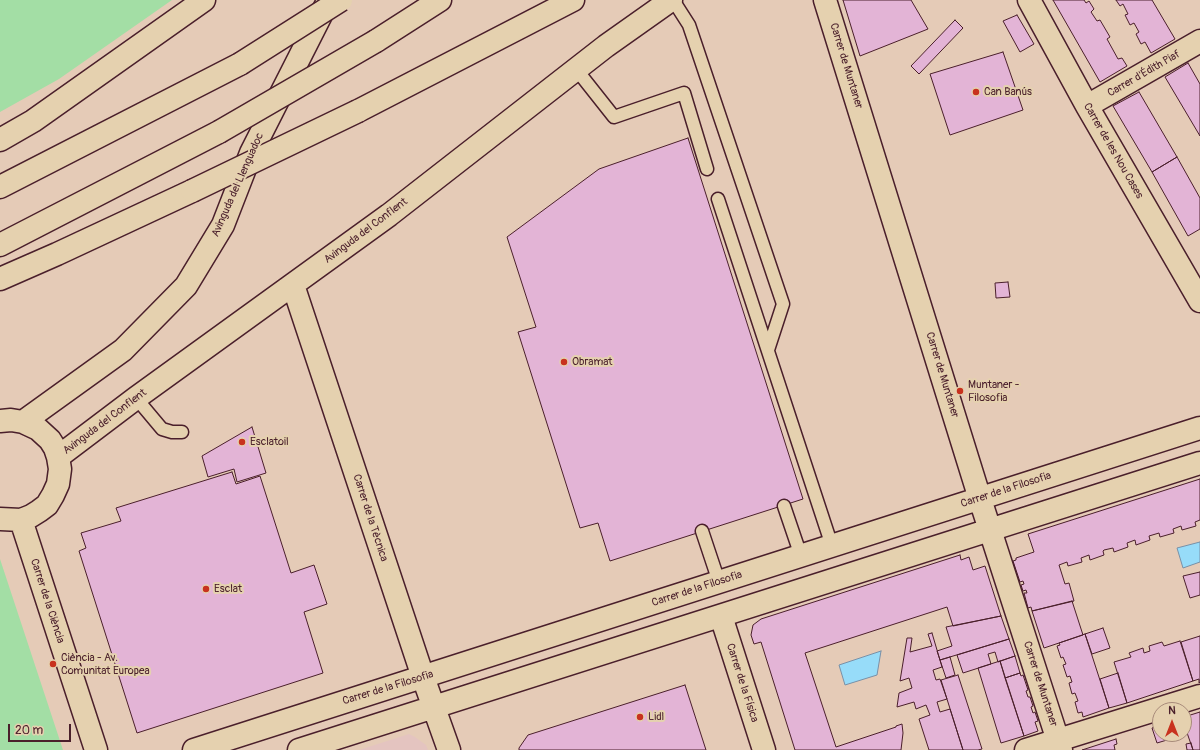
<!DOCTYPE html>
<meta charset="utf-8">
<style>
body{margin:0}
#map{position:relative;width:1200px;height:750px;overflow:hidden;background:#e5cbb7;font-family:Pangolin,sans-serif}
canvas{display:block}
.north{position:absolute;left:1152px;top:702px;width:40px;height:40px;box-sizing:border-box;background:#e5d1af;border:1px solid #a78a7a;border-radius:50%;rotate:0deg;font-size:11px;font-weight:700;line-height:16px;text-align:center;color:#4a1f2b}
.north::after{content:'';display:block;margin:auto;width:14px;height:18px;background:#c8321e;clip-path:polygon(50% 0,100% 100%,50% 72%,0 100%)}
.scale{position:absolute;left:8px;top:724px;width:63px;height:18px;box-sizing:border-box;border:2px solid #4a1f2b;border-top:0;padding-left:5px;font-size:12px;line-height:14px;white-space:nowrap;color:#4a1f2b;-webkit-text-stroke:3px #e5d1af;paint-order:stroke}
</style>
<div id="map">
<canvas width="1200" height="750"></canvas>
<div class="north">N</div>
<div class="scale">20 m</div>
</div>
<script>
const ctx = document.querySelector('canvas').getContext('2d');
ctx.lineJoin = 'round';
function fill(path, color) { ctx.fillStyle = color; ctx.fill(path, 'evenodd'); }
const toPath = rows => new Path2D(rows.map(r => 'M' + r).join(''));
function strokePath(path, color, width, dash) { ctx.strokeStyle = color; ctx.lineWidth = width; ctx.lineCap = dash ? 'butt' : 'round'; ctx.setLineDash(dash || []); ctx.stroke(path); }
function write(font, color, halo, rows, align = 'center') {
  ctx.font = font + ' Pangolin,sans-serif'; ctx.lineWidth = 4; ctx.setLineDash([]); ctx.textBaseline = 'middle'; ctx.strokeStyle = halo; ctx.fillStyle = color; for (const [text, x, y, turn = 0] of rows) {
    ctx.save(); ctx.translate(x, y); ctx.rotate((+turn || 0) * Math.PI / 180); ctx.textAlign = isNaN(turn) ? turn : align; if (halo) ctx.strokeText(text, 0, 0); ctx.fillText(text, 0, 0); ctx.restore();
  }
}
const built = toPath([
 [409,734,415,737,426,745,428,750,359,750]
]);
const green = toPath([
 [0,0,172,0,59,79,0,112],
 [0,559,63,750,0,750]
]);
const water = toPath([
 [1200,542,1200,562,1183,568,1177,548,1200,542],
 [881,651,877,675,845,685,839,665,881,651]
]);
const building = toPath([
 [843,0,911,0,928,29,860,56,843,0],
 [1053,0,1084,0,1086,3,1089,1,1094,9,1091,12,1097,21,1100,20,1110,37,1107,39,1118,59,1122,58,1127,66,1100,82,1053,0],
 [1116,0,1152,0,1175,39,1151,53,1145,42,1141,44,1136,34,1139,32,1134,23,1130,25,1125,15,1128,14,1123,4,1120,6,1116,0],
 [1017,15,1034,44,1020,52,1003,21,1017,15],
 [955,20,963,28,919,74,911,66,955,20],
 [1003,52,1023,110,950,135,930,74,1003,52],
 [1188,63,1200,84,1200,136,1165,77,1188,63],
 [1139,92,1177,157,1152,172,1113,106,1139,92],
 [688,138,803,499,610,561,598,523,580,528,518,332,536,327,507,237,599,169,688,138],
 [1177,157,1200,198,1200,229,1188,236,1152,172,1177,157],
 [1008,282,1010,297,996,298,995,283,1008,282],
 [252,427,266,473,237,482,234,469,208,477,202,456,252,427],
 [232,472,236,484,260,476,291,573,314,565,327,604,304,612,323,673,137,733,79,551,86,548,81,533,121,521,116,508,232,472],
 [1200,479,1200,520,1195,522,1196,526,1182,530,1181,526,1173,529,1174,533,1160,537,1159,533,1149,536,1150,540,1136,545,1135,540,1127,543,1128,547,1114,552,1113,548,1104,550,1103,551,1104,555,1090,560,1089,555,1081,558,1082,562,1068,566,1067,562,1059,565,1065,584,1069,583,1074,601,1032,611,1031,607,1028,608,1024,593,1027,593,1026,590,1023,591,1021,585,1024,584,1023,581,1020,582,1013,561,1016,560,1016,558,1034,552,1028,534,1200,479],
 [960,555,961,560,969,557,973,570,985,566,1001,616,953,626,947,607,805,653,836,747,896,727,896,726,902,724,903,733,901,750,795,750,761,642,754,644,751,635,753,625,761,619,960,555],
 [1200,572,1200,595,1190,598,1183,576,1200,572],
 [1072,601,1083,635,1044,648,1032,611,1072,601],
 [1001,616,1009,639,940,660,937,651,952,646,946,627,1001,616],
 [1103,628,1110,648,1092,654,1085,634,1103,628],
 [932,633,942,667,933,670,936,680,940,679,947,699,937,702,940,712,950,709,963,750,929,750,919,719,930,715,926,705,916,709,914,702,897,707,899,693,912,688,909,678,900,681,907,638,912,638,910,652,932,646,928,634,932,633],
 [1085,634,1109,708,1083,717,1082,712,1078,713,1075,702,1078,701,1075,693,1072,694,1069,683,1072,682,1070,676,1067,677,1063,665,1066,664,1063,657,1061,658,1057,646,1060,645,1059,643,1085,634],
 [1200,636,1200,682,1199,683,1199,679,1193,681,1181,642,1200,636],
 [1009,639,1015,656,998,662,995,652,988,654,991,664,963,673,957,655,1009,639],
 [1180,641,1193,681,1127,703,1114,662,1131,657,1129,653,1143,648,1144,653,1150,651,1149,646,1162,642,1164,646,1180,641],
 [1015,656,1020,673,1005,678,1000,661,1015,656],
 [950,657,955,675,946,678,940,660,950,657],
 [1000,661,1024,736,1001,743,978,668,1000,661],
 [1020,673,1021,676,1023,675,1028,690,1026,691,1028,697,1030,697,1033,706,1031,707,1033,713,1035,712,1038,721,1035,722,1038,731,1024,736,1005,678,1020,673],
 [1118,673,1127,703,1109,708,1100,679,1118,673],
 [958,675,982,749,978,750,963,750,941,680,958,675],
 [685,685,706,750,519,750,519,748,528,735,685,685],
 [1200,712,1200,750,1193,750,1184,724,1184,717,1200,712],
 [1160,725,1160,734,1165,734,1167,740,1157,743,1152,728,1160,725],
 [1116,739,1117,744,1114,745,1115,750,1082,750,1116,739],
 [1191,743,1193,750,1187,750,1186,744,1191,743]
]);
const lane = toPath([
 [673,0,689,25,783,304,768,350],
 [576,69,614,117,684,93,707,169],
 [718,199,832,546],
 [136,398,162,429,172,432,182,432],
 [784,506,801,556],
 [702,531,719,582]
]);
const street = toPath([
 [825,0,980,499,1061,750],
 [1029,0,1087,106,1200,301],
 [1087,106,1200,41],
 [293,285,423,677,449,750],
 [0,421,11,420,23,422,38,429,50,440,55,448,58,457,60,469,58,484,53,495,47,505,39,511,31,516,21,520,0,519],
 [23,422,123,350,186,286,223,225,251,153,326,5],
 [58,457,136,398,389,215,606,46,671,0],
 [21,520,96,750],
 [721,616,764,750],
 [194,750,1200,428],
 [299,750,1200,463],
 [1026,750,1200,696]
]);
const highway = toPath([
 [376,41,440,0],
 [358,111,573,0],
 [0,140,33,121,204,0],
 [0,187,240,64],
 [0,245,219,132],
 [0,279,57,254,192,191]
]);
const highwayBridge = toPath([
 [240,64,341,0],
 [219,132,376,41],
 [192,191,358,111]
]);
const markers = [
 [976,92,4,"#c8321e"],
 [564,362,4,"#c8321e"],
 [960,391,4,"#c8321e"],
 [242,442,4,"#c8321e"],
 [206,589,4,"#c8321e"],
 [53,664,4,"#c8321e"],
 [640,717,4,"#c8321e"]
];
const streetNames = [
 ["Carrer de Muntaner",846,66,73],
 ["Carrer d'Édith Piaf",1144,74,-30],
 ["Carrer de les Nou Cases",1113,151,60],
 ["Avinguda del Llenguadoc",238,185,-66],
 ["Avinguda del Conflent",366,231,-37],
 ["Carrer de Muntaner",942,375,73],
 ["Avinguda del Conflent",105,422,-37],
 ["Carrer de la Filosofia",1006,490,-18],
 ["Carrer de la Tècnica",370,518,72],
 ["Carrer de la Filosofia",697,589,-18],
 ["Carrer de la Ciència",47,601,72],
 ["Carrer de la Física",742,683,72],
 ["Carrer de Muntaner",1040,684,72],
 ["Carrer de la Filosofia",388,688,-17]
];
const poiNames = [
 ["Can Banús",984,92],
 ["Obramat",572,362],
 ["Muntaner -",968,385],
 ["Filosofia",968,398],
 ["Esclatoil",250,442],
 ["Esclat",214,589],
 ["Ciència - Av.",61,658],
 ["Comunitat Europea",61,671],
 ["Lidl",648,717]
];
fill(built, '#e4c4c0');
fill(green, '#a3dea5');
fill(water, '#97dcf9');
strokePath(water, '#7890a7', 1);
fill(building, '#e3b4d6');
strokePath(building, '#4a1f2b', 1);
strokePath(lane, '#4a1f2b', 15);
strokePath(street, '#4a1f2b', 25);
strokePath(highway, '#4a1f2b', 25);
strokePath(lane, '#e5d1af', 12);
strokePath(street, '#e5d1af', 22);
strokePath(highway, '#e5d1af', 22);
strokePath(highwayBridge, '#4a1f2b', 25, []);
strokePath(highwayBridge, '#e5d1af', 22);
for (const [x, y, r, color] of markers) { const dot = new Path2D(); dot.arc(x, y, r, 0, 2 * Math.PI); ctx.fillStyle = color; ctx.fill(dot); strokePath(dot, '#e5d1af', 1.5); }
write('11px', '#4a1f2b', '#e5d1af', streetNames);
write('11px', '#4a1f2b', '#e5d1af', poiNames, 'left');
</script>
